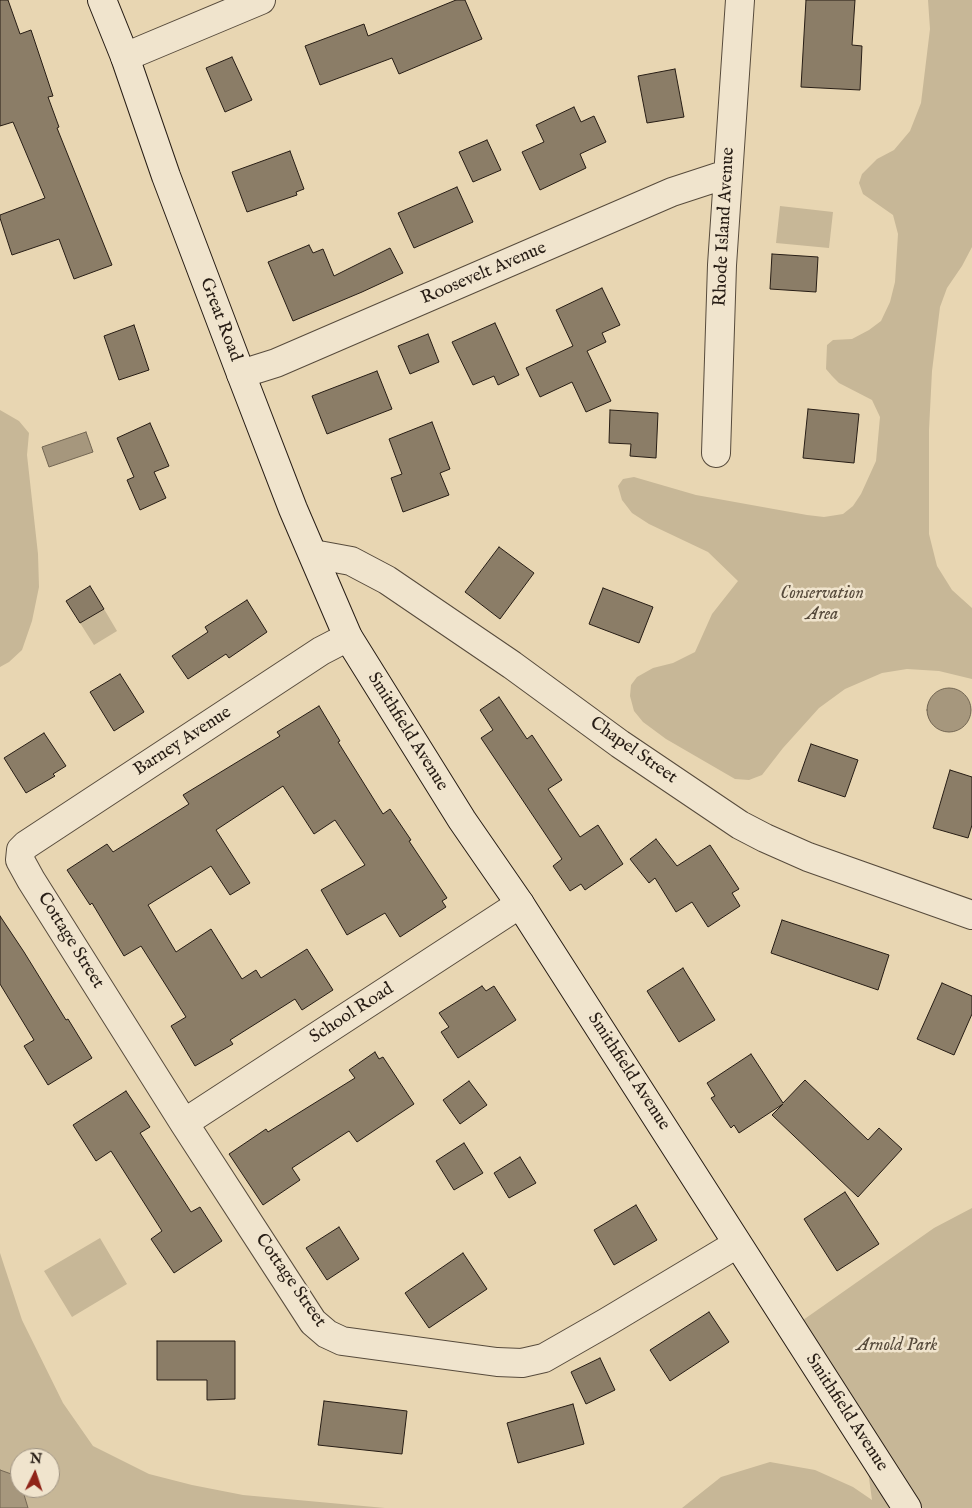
<!DOCTYPE html>
<style>
body{margin:0}
#map{position:relative;width:972px;height:1508px;overflow:hidden;background:#e8d6b2;font-family:"IM FELL English",serif}
canvas{display:block}
.north{position:absolute;left:10px;top:1448px;width:50px;height:50px;box-sizing:border-box;background:#f0e4cd;border:1px solid #a09483;border-radius:50%;rotate:4deg;font-size:14px;font-weight:700;line-height:20px;text-align:center;color:#271d15}
.north::after{content:'';display:block;margin:auto;width:18px;height:22px;background:#8f2418;clip-path:polygon(50% 0,100% 100%,50% 72%,0 100%)}
</style>
<div id="map">
<canvas width="972" height="1508"></canvas>
<div class="north">N</div>
</div>
<script>
const ctx = document.querySelector('canvas').getContext('2d');
ctx.lineJoin = 'round';
function fill(path, color) { ctx.fillStyle = color; ctx.fill(path, 'evenodd'); }
const toPath = rows => new Path2D(rows.map(r => 'M' + r).join(''));
function strokePath(path, color, width, dash) { ctx.strokeStyle = color; ctx.lineWidth = width; ctx.lineCap = dash ? 'butt' : 'round'; ctx.setLineDash(dash || []); ctx.stroke(path); }
function write(font, color, halo, rows, align = 'center') {
  ctx.font = font + ' "IM FELL English",serif'; ctx.lineWidth = 5; ctx.setLineDash([]); ctx.textBaseline = 'middle'; ctx.strokeStyle = halo; ctx.fillStyle = color; for (const [text, x, y, turn = 0] of rows) {
    ctx.save(); ctx.translate(x, y); ctx.rotate((+turn || 0) * Math.PI / 180); ctx.textAlign = isNaN(turn) ? turn : align; if (halo) ctx.strokeText(text, 0, 0); ctx.fillText(text, 0, 0); ctx.restore();
  }
}
const green = toPath([
 [928,0,972,0,972,247,962,266,947,288,940,307,932,371,929,430,929,534,937,566,952,590,972,608,972,679,939,671,907,669,882,673,845,689,819,708,783,748,762,775,749,780,735,779,666,739,643,722,634,711,630,696,631,685,637,677,653,668,673,663,695,652,712,614,738,581,708,552,649,524,632,513,622,500,618,486,623,479,634,477,696,495,807,515,824,517,843,514,853,506,861,494,876,461,880,417,872,400,839,383,832,376,826,369,827,345,833,340,852,339,869,330,881,321,890,302,895,282,898,234,893,215,863,194,859,183,862,174,877,159,894,150,910,131,921,103,930,29],
 [780,206,833,212,829,248,776,243],
 [0,410,19,421,29,433,27,455,38,554,39,587,32,621,22,650,9,662,0,667],
 [104,609,117,631,94,645,80,623],
 [972,1208,972,1508,682,1508,721,1477,770,1462,815,1470,853,1487,872,1500,863,1434,796,1325,934,1228],
 [100,1238,127,1284,72,1317,44,1271],
 [0,1253,22,1320,63,1403,93,1446,149,1474,192,1485,243,1495,385,1508,28,1508,22,1488,50,1488,50,1458,20,1458,20,1483,14,1475,0,1470]
]);
const water = toPath([
 [86,432,93,452,49,467,42,447,86,432],
 '927 710a22 22 0 1 1 44 0a22 22 0 1 1-44 0Z',
 [0,1470,14,1475,20,1483,20,1488,22,1488,28,1508,0,1508,0,1470]
]);
const building = toPath([
 [0,0,8,0,20,34,31,30,53,96,48,97,59,127,57,128,112,265,74,279,59,239,12,255,0,218,0,215,45,198,13,122,0,126,0,0],
 [456,0,465,0,482,39,399,74,392,58,320,85,305,46,364,24,368,36,456,0],
 [806,0,855,0,852,45,862,46,860,90,801,87,806,0],
 [232,57,252,100,225,112,206,68,232,57],
 [675,69,684,117,647,123,638,76,675,69],
 [574,107,581,122,594,116,606,142,580,154,586,168,540,190,522,152,544,142,536,125,574,107],
 [487,140,501,170,473,182,459,152,487,140],
 [290,151,304,189,296,192,297,195,247,212,232,172,290,151],
 [457,187,473,222,414,248,398,213,457,187],
 [309,245,313,253,323,249,334,276,390,248,403,273,362,292,293,321,268,262,309,245],
 [772,254,818,257,816,292,770,289,772,254],
 [602,288,620,325,602,333,606,342,587,351,611,401,586,412,572,382,540,397,526,368,573,346,556,310,602,288],
 [495,323,519,375,498,385,494,376,473,385,452,342,495,323],
 [134,325,149,370,119,380,104,336,134,325],
 [428,334,439,362,410,374,398,346,428,334],
 [377,371,392,409,327,434,312,396,377,371],
 [808,409,859,414,854,463,803,458,808,409],
 [610,410,658,413,656,458,630,456,631,444,609,443,610,410],
 [432,422,450,469,440,473,449,495,403,512,391,478,402,474,389,439,432,422],
 [150,423,169,466,154,472,166,498,140,510,127,480,134,477,117,438,150,423],
 [499,547,534,573,500,619,465,592,499,547],
 [90,586,104,609,80,623,66,601,90,586],
 [603,588,653,607,639,643,589,624,603,588],
 [247,600,267,632,229,658,226,654,188,679,172,656,208,632,205,627,247,600],
 [120,674,144,712,114,731,90,692,120,674],
 [499,697,527,739,532,735,562,780,548,789,580,837,598,825,623,864,585,890,581,884,570,891,553,866,562,859,481,738,493,730,480,710,499,697],
 [319,706,340,741,338,742,383,814,390,809,411,840,409,841,447,898,442,901,446,907,400,937,385,913,347,935,321,890,365,865,335,820,314,834,283,786,216,830,250,883,230,895,211,866,148,905,176,952,211,929,242,979,256,970,261,978,307,949,333,990,302,1010,295,999,230,1040,233,1044,195,1066,171,1026,186,1017,141,946,124,956,92,903,90,905,67,870,107,844,113,852,189,804,183,795,280,736,277,732,319,706],
 [44,733,66,766,53,774,55,776,26,793,4,758,44,733],
 [811,744,858,760,845,797,798,781,811,744],
 [950,770,972,777,972,825,968,838,933,828,950,770],
 [656,839,677,866,710,845,739,889,732,893,740,906,708,927,692,902,676,912,655,878,649,883,630,859,656,839],
 [0,916,24,952,66,1020,68,1019,92,1058,48,1085,24,1046,34,1040,0,984,0,916],
 [782,920,889,955,878,990,771,953,782,920],
 [683,968,715,1020,679,1042,647,991,683,968],
 [942,983,972,996,972,1014,954,1055,917,1039,942,983],
 [482,986,486,991,494,986,516,1020,458,1058,441,1032,449,1027,439,1013,482,986],
 [375,1052,379,1059,383,1057,414,1104,357,1142,349,1131,292,1168,300,1180,263,1205,229,1154,266,1129,268,1132,355,1078,349,1070,375,1052],
 [751,1054,783,1103,805,1080,868,1140,879,1128,902,1149,858,1197,772,1115,783,1104,739,1133,734,1125,731,1128,711,1098,715,1096,707,1083,751,1054],
 [469,1081,487,1105,460,1124,443,1100,469,1081],
 [126,1091,150,1127,140,1133,191,1212,200,1207,222,1241,174,1273,151,1239,162,1231,111,1151,96,1161,73,1125,126,1091],
 [464,1143,483,1173,454,1190,436,1161,464,1143],
 [520,1157,536,1183,509,1198,494,1173,520,1157],
 [845,1192,879,1244,837,1271,804,1219,845,1192],
 [636,1205,657,1240,614,1265,594,1230,636,1205],
 [339,1227,359,1259,327,1280,306,1248,339,1227],
 [463,1253,487,1289,429,1328,405,1293,463,1253],
 [709,1312,729,1342,670,1381,650,1350,709,1312],
 [157,1341,235,1341,235,1399,207,1400,207,1380,157,1380,157,1341],
 [600,1358,615,1390,586,1404,571,1372,600,1358],
 [324,1401,407,1411,402,1454,318,1445,324,1401],
 [573,1404,584,1444,518,1463,507,1423,573,1404]
]);
const street = toPath([
 [125,57,261,0],
 [241,374,276,363,672,192,727,174],
 [716,453,722,265,740,0],
 [313,554,351,561,387,580,512,665,620,744,740,825,765,838,808,857,972,915],
 [348,637,321,651,26,845,21,850,20,860,31,880,184,1123,313,1322,327,1334,342,1341,497,1362,522,1363,544,1358,607,1322,737,1244],
 [184,1123,520,904]
]);
const secondary = toPath([
 [102,0,125,57,166,176,241,374,293,509,348,637,462,820,520,904,907,1508]
]);
const streetNames = [
 ["Rhode Island Avenue",725,227,-87],
 ["Roosevelt Avenue",484,274,-23],
 ["Great Road",220,320,69],
 ["Smithfield Avenue",407,732,58],
 ["Barney Avenue",183,742,-33],
 ["Chapel Street",633,751,35],
 ["Cottage Street",70,941,58],
 ["School Road",352,1014,-33],
 ["Smithfield Avenue",628,1072,57],
 ["Cottage Street",290,1281,55],
 ["Smithfield Avenue",846,1413,57]
];
const parkNames = [
 ["Conservation",822,594],
 ["Area",822,615],
 ["Arnold Park",897,1346]
];
fill(green, '#c7b797');
fill(water, '#a6977d');
strokePath(water, '#736653', 1);
fill(building, '#8b7d67');
strokePath(building, '#271d15', 1);
strokePath(street, '#574b3c', 30);
strokePath(secondary, '#271d15', 30);
strokePath(street, '#f0e4cd', 28);
strokePath(secondary, '#f0e4cd', 28);
write('18px', '#271d15', '#f0e4cd', streetNames);
write('italic 18px', '#574b3c', '#f0e4cd', parkNames);
</script>
